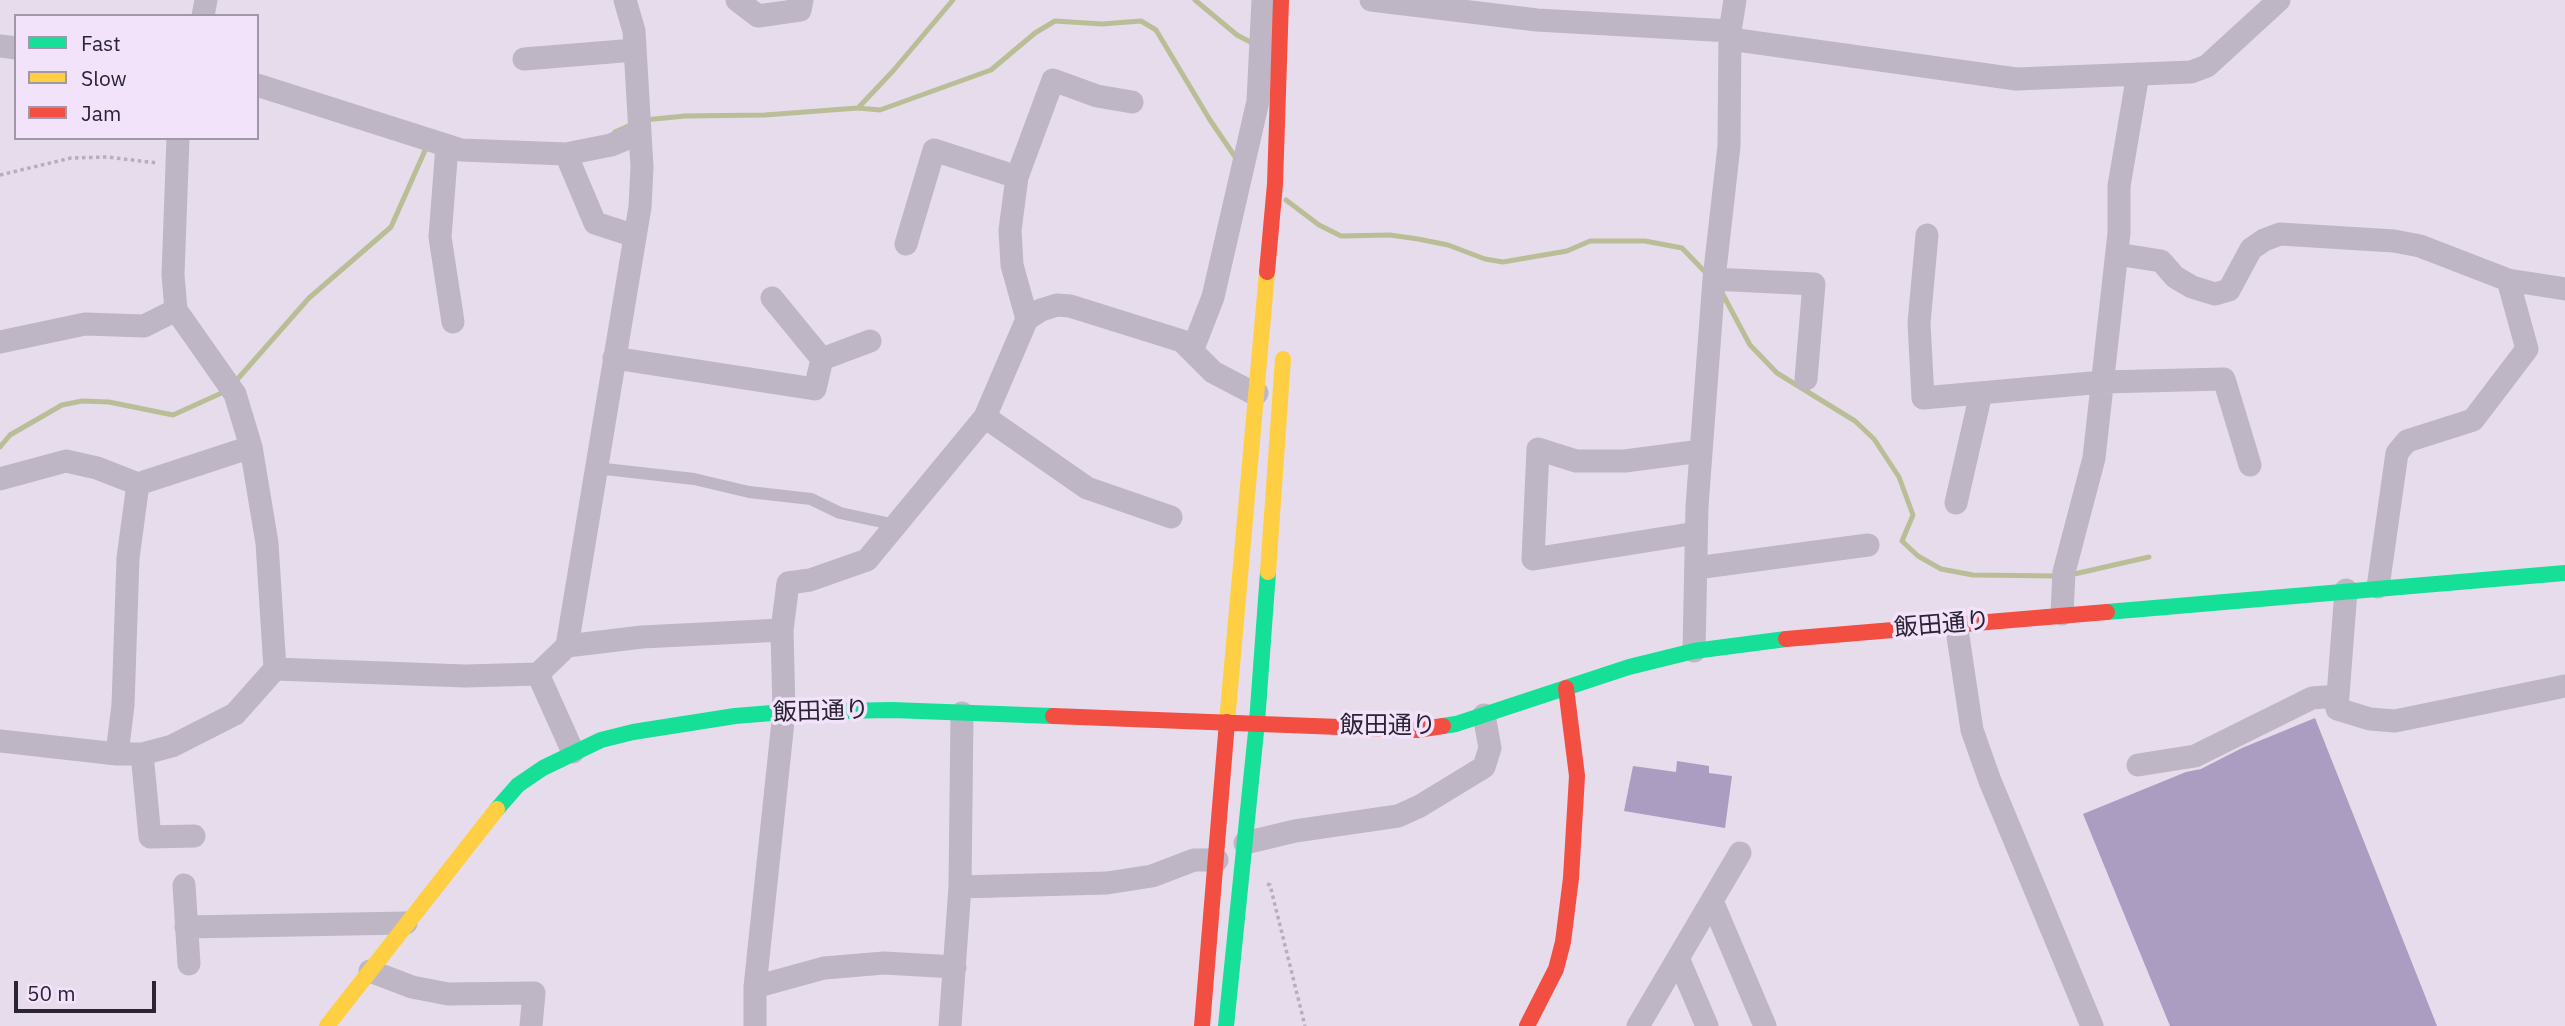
<!DOCTYPE html>
<meta charset="utf-8">
<style>
body{margin:0}
#map{position:relative;width:2565px;height:1026px;overflow:hidden;background:#e6dcec;font-family:"IBM Plex Sans",sans-serif}
canvas{display:block}
.legend{position:absolute;left:14px;top:14px;width:245px;height:126px;box-sizing:border-box;background:#f2e2fa;border:2px solid #a296ab;margin:0;padding:9px 12px;list-style:none;font-size:21px;color:#2b2434}
.legend li{display:flex;align-items:center;gap:14px;height:35px}
.legend b{width:35px;border:2px solid #a296ab}
.scale{position:absolute;left:14px;top:981px;width:142px;height:32px;box-sizing:border-box;border:4px solid #2b2434;border-top:0;padding-left:9px;font-size:21px;line-height:24px;white-space:nowrap;color:#2b2434;-webkit-text-stroke:5px #f2e2fa;paint-order:stroke}
</style>
<div id="map">
<canvas width="2565" height="1026"></canvas>
<ul class="legend">
<li><b style="height:9px;background:#16e098"></b>Fast</li>
<li><b style="height:9px;background:#ffcf43"></b>Slow</li>
<li><b style="height:9px;background:#f24e42"></b>Jam</li>
</ul>
<div class="scale">50 m</div>
</div>
<script>
const ctx = document.querySelector('canvas').getContext('2d');
ctx.lineJoin = 'round';
const toPath = rows => new Path2D(rows.map(r => 'M' + r).join(''));
function strokePath(path, color, width, dash) { ctx.strokeStyle = color; ctx.lineWidth = width; ctx.lineCap = dash ? 'butt' : 'round'; ctx.setLineDash(dash || []); ctx.stroke(path); }
function fill(path, color) { ctx.fillStyle = color; ctx.fill(path, 'evenodd'); }
function write(font, color, halo, rows, align = 'center') {
  ctx.font = font + ' "IBM Plex Sans","Noto Sans JP",sans-serif'; ctx.lineWidth = 7; ctx.setLineDash([]); ctx.textBaseline = 'middle'; ctx.strokeStyle = halo; ctx.fillStyle = color; for (const [text, x, y, turn = 0] of rows) {
    ctx.save(); ctx.translate(x, y); ctx.rotate((+turn || 0) * Math.PI / 180); ctx.textAlign = isNaN(turn) ? turn : align; if (halo) ctx.strokeText(text, 0, 0); ctx.fillText(text, 0, 0); ctx.restore();
  }
}
const stream = toPath([
 [1195,0,1237,35,1254,44],
 [858,108,893,71,953,0],
 [644,120,685,116,765,115,858,108,880,110,991,70,1035,33,1055,21,1102,24,1141,21,1156,30,1210,120,1238,161],
 [615,132,635,123],
 [1286,200,1319,225,1341,236,1390,235,1418,239,1448,245,1485,259,1503,262,1567,251,1590,241,1645,241,1682,248,1708,275],
 [1721,291,1750,345,1777,373,1855,421,1874,439,1899,477,1913,515,1902,541,1918,556,1941,569,1973,575,2057,576],
 [235,382,309,298,391,227,427,146],
 [0,447,10,435,62,405,82,401,109,402,173,415,226,391],
 [2070,575,2149,557]
]);
const building = toPath([
 [2315,718,2437,1026,2170,1026,2083,814,2186,772,2201,769,2242,748],
 [1677,761,1709,766,1709,773,1732,776,1725,828,1624,811,1633,766,1676,772]
]);
const path = toPath([
 [0,175,71,158,107,157,157,163],
 [1267,884,1270,885,1305,1026]
]);
const lane = toPath([
 [596,468,694,479,749,492,811,499,840,513,896,525]
]);
const street = toPath([
 [737,0,758,16,800,10,802,0],
 [1371,0,1537,20,1730,31],
 [203,16,206,0],
 [1730,39,2016,79,2191,72,2207,66,2279,0],
 [0,46,16,48],
 [524,59,635,50],
 [257,85,461,150,566,154,611,145,640,133],
 [447,146,440,237,453,322],
 [566,154,595,223,635,236],
 [1927,235,1919,323,1923,398,2103,382,2224,379,2250,465],
 [906,244,934,150,1017,177],
 [2117,254,2161,261,2175,277,2192,287,2215,294,2229,290,2251,249,2264,240,2280,234,2394,241,2420,246,2508,280,2565,289],
 [1714,279,1814,284,1806,379],
 [772,298,822,359],
 [1027,319,1012,265,1010,230,1017,177,1053,80,1097,96,1132,102],
 [0,342,85,324,144,326,176,310],
 [1192,351,1213,297,1258,101,1263,0],
 [614,358,815,389,822,359,870,341],
 [985,417,1087,488,1171,517],
 [0,479,66,461,97,468,138,484,251,447],
 [1956,503,1981,393],
 [1696,533,1533,559,1538,449,1576,461,1625,461,1701,451],
 [1696,568,1868,545],
 [2378,587,2397,453,2407,441,2473,420,2527,349,2508,280],
 [2346,590,2337,709,2370,719,2395,721,2565,686],
 [2062,614,2064,572,2094,458,2119,233,2119,186,2138,74],
 [1956,623,1972,730,1990,781,2092,1026],
 [567,646,642,637,782,630,788,583,810,580,867,560,985,417,1027,319,1041,310,1057,305,1070,306,1182,341,1213,372,1253,393,1257,393],
 [1694,651,1697,506,1714,279,1729,146,1730,31,1735,0],
 [275,669,465,676,538,674,567,646,640,207,642,167,634,31,625,0],
 [538,674,573,752],
 [0,741,117,754,142,754,172,746,235,714,275,669,267,543,251,447,235,394,176,310,173,275,178,138],
 [117,754,123,705,128,558,138,484],
 [142,754,150,837,194,836],
 [2138,765,2195,756,2312,698,2338,696],
 [1245,843,1295,831,1398,816,1420,806,1484,767,1490,748,1484,715],
 [184,885,189,964],
 [960,887,1107,883,1152,876,1194,860,1217,860],
 [1712,901,1765,1026],
 [186,927,406,923],
 [1678,958,1707,1026],
 [370,971,412,987,448,994,534,993,531,1026],
 [755,987,824,968,884,963,955,967],
 [755,1026,755,987,784,712,782,630],
 [950,1026,960,887,962,713],
 [1638,1026,1740,853]
]);
const fast = toPath([
 [2107,612,2565,573],
 [1443,726,1456,724,1629,667,1694,651,1786,639],
 [497,809,518,785,543,768,601,740,633,732,735,716,784,712,892,710,1053,716],
 [1226,1026,1257,722,1268,572]
]);
const slow = toPath([
 [1268,572,1283,359],
 [1227,722,1267,272],
 [327,1026,497,809]
]);
const jam = toPath([
 [1267,272,1275,184,1281,0],
 [1786,639,2107,612],
 [1053,716,1417,730,1443,726],
 [1202,1026,1227,722],
 [1527,1026,1556,969,1563,942,1571,878,1577,776,1566,688]
]);
const streetNames = [
 ["飯田通り",1942,625,-5],
 ["飯田通り",821,712,-2],
 ["飯田通り",1388,726]
];
strokePath(stream, '#babe97', 5);
fill(building, '#ab9cc1');
strokePath(path, '#b6aebd', 3.5, [3.5, 3.5]);
strokePath(lane, '#beb6c4', 12);
strokePath(street, '#beb6c4', 23);
strokePath(fast, '#16e098', 16);
strokePath(slow, '#ffcf43', 16);
strokePath(jam, '#f24e42', 16);
write('24px', '#2b2434', '#f2e2fa', streetNames);
</script>
